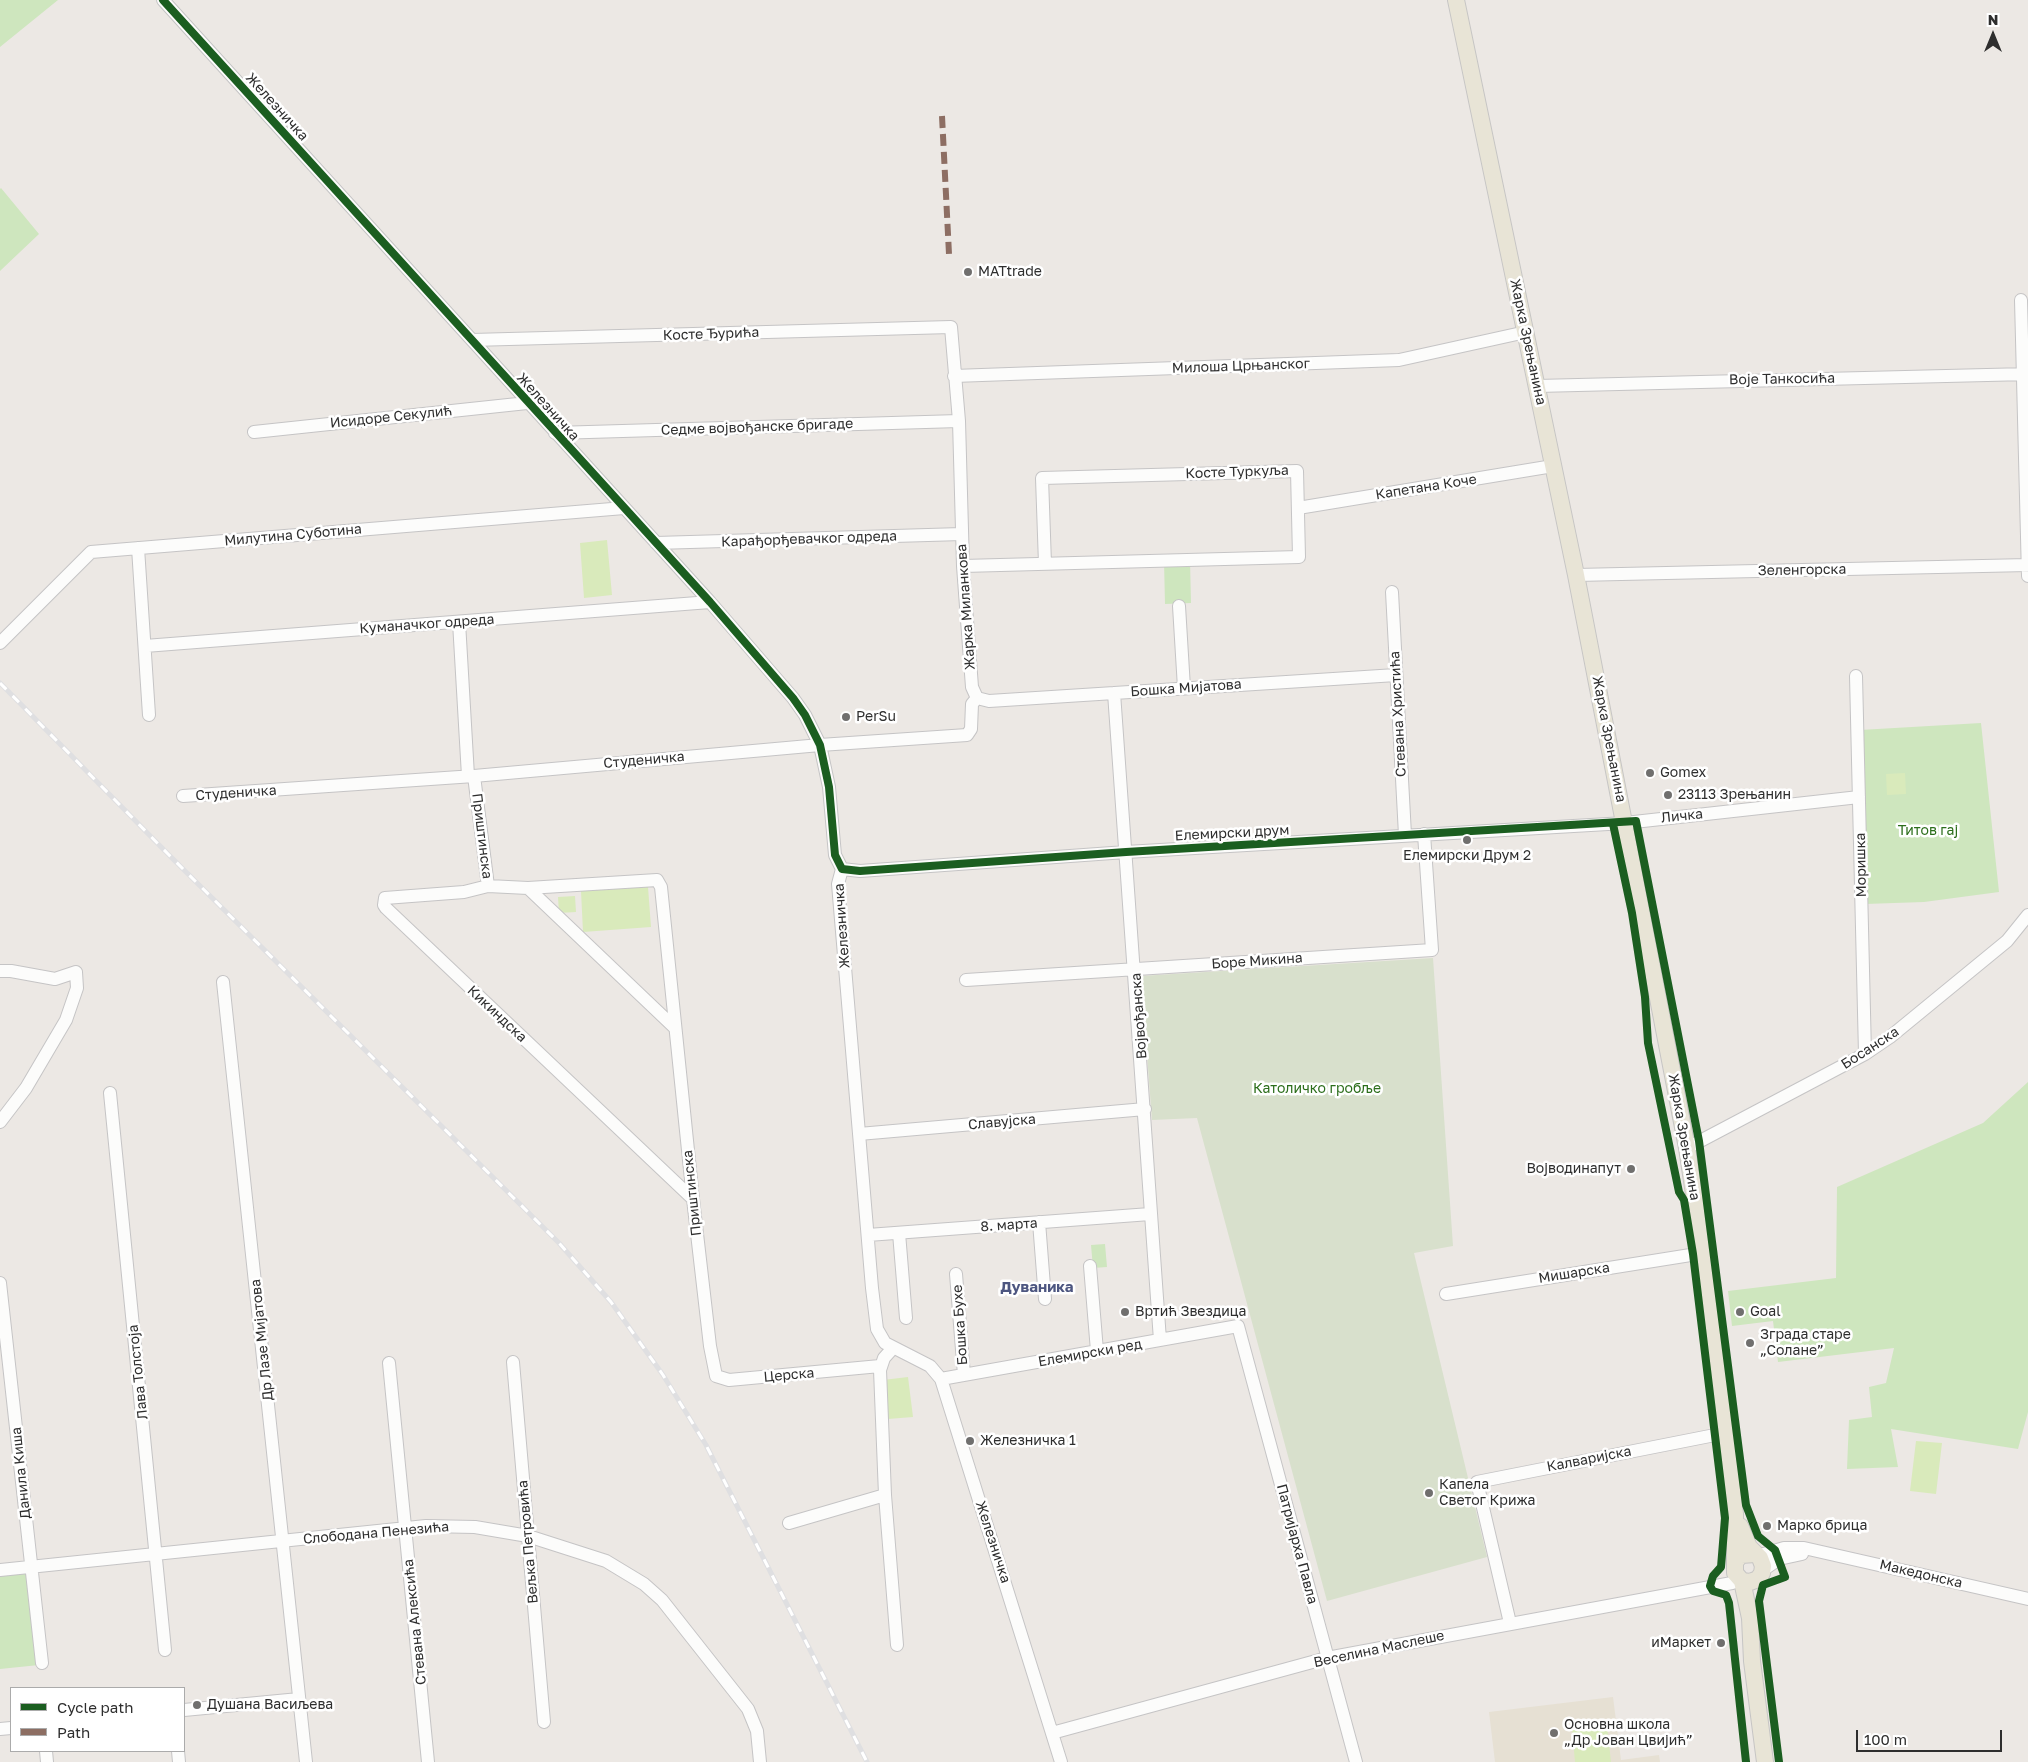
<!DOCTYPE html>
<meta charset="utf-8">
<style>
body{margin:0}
#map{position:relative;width:2028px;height:1762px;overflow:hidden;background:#ece8e4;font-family:"Golos Text",sans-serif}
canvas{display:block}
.legend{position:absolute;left:10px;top:1687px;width:175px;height:65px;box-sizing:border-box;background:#fff;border:1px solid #ababab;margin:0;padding:6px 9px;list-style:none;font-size:15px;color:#2e2e2e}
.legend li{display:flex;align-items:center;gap:10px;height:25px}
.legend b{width:25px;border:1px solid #ababab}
.north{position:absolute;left:1968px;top:10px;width:50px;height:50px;-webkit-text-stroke:4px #fff;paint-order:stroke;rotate:0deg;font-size:14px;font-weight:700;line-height:20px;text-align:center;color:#2e2e2e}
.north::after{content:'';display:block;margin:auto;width:18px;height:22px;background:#2e2e2e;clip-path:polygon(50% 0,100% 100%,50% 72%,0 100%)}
.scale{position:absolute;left:1856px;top:1730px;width:146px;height:22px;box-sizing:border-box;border:2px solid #2e2e2e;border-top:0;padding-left:6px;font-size:15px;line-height:18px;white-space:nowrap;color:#2e2e2e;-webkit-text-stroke:4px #fff;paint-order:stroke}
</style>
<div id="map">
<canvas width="2028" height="1762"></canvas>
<ul class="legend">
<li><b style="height:6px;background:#1b5e20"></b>Cycle path</li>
<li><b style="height:6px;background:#8d6e63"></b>Path</li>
</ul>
<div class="north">N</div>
<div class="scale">100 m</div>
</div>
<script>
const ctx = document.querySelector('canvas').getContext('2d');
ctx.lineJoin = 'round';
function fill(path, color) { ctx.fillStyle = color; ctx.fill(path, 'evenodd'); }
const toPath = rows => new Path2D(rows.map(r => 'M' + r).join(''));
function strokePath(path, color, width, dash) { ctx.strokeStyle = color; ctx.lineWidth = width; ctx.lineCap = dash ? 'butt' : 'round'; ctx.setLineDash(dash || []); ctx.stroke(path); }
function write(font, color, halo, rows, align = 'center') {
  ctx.font = font + ' "Golos Text",sans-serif'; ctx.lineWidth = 5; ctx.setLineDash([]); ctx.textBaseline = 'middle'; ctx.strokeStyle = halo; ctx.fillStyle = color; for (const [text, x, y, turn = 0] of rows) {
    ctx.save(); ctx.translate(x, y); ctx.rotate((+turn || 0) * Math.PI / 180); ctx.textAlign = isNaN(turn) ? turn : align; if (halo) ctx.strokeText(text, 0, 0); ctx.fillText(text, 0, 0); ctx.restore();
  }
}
const education = toPath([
 [1613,1697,1621,1760,1659,1755,1660,1762,1495,1762,1489,1712]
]);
const green = toPath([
 [0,0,58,0,0,47],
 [1,188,39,234,0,271,0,189],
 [1190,560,1191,603,1165,604,1164,561],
 [1981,723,1999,892,1924,902,1865,904,1860,730],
 [2028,1082,2028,1412,2018,1449,1891,1429,1898,1467,1847,1469,1849,1420,1872,1417,1869,1387,1886,1383,1894,1348,1778,1362,1773,1321,1732,1326,1728,1291,1836,1278,1837,1187,1983,1123],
 [1105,1244,1107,1267,1093,1268,1091,1245],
 [28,1572,39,1665,0,1669,0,1575]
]);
const cemetery = toPath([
 [1433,958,1453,1246,1414,1253,1487,1557,1327,1601,1197,1118,1152,1120,1141,976]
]);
const pitch = toPath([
 [607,540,612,595,584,598,580,543],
 [1905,773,1906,794,1887,795,1886,774],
 [648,887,651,927,583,932,581,891],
 [575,896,576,912,559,913,558,897],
 [908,1377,913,1417,888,1419,883,1380],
 [1916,1441,1942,1443,1936,1494,1910,1491],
 [1607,1725,1611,1762,1575,1762,1572,1728]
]);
const minor = toPath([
 [163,0,710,602,793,698,805,715,820,745,829,787,835,855,842,869],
 [2021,300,2028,576],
 [472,340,951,327,959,421,963,566,972,687,977,698],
 [954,376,1399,360,1526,332],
 [1537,386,2028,374],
 [254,432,527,403],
 [555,433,959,421],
 [1298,508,1553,466],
 [656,543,962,534],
 [138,548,149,715],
 [963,566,1299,557,1297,471,1042,478,1045,564],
 [1576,575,2028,565],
 [1392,592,1405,835],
 [1179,606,1184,688],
 [459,622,468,776],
 [0,643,91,552,624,508],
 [145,646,710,602],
 [1856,676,1865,1054],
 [1114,693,1160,1340],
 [977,698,989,701,1396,675],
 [474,776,488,886],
 [183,796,474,776,820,745,967,735,971,729,972,704,977,698],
 [842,869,860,871,1126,852,1625,823,1859,797],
 [842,869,838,884,872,1288,877,1329,885,1343,930,1366,941,1379,1061,1762],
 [528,888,675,1028],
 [0,971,11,971,55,979,76,972,77,988,66,1020,26,1088,0,1122],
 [966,980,1432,950,1424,834],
 [223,982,306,1762],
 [110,1093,165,1650],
 [859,1134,1145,1109],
 [1687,1148,1865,1054,1890,1037,2007,941,2028,915],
 [693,1199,386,908,384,905,385,898,464,892,488,886,528,888,657,880,661,887,693,1199,710,1346,716,1376,729,1380,880,1366],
 [1039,1222,1045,1299],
 [899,1233,906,1318],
 [868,1235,1150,1214],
 [1090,1266,1097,1351],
 [956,1274,964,1375],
 [0,1283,42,1663],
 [1446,1294,1703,1253],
 [893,1348,884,1358,880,1370,885,1495,897,1645],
 [513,1362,544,1722],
 [389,1363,428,1762],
 [941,1379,1238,1326,1356,1762],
 [789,1523,885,1495],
 [1757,1556,1784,1548,1804,1548,2028,1599],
 [0,1570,426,1526,475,1527,528,1536,606,1561,644,1584,662,1600,748,1709,757,1731,760,1762],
 [1763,1570,1779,1559,1802,1554],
 [1510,1623,1477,1482,1725,1433],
 [184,1710,299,1699],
 [0,1729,11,1728],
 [1052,1733,1327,1658,1732,1583,1741,1580],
 [46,1751,47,1762],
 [178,1751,179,1762]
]);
const major = toPath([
 [1456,0,1576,575,1687,1148,1710,1300,1735,1514,1735,1562],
 [1740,1526,1749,1547,1760,1558,1763,1566,1762,1573,1758,1579,1750,1582,1742,1581,1735,1573,1735,1562,1741,1555,1755,1554],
 [1742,1581,1750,1618,1752,1661,1765,1762]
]);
const rail = toPath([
 [0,683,169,855,559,1243,611,1302,663,1375,706,1445,867,1762]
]);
const quiet = toPath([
 [942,116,949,254]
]);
const cycleway = toPath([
 [163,0,710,602,793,698,805,715,820,745,829,787,835,855,842,869,860,871,1126,852,1636,821,1699,1141,1746,1505,1758,1536,1775,1550,1785,1577,1763,1585,1759,1601,1779,1762],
 [1613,824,1632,913,1645,997,1648,1043,1679,1192,1684,1200,1693,1254,1725,1518,1721,1567,1713,1576,1710,1586,1713,1591,1726,1595,1729,1603,1746,1762]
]);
const markers = [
 [968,272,5,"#706f6e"],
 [846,717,5,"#706f6e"],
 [1650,773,5,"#706f6e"],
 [1668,795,5,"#706f6e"],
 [1467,840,5,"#706f6e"],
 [1631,1169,5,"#706f6e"],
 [1125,1312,5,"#706f6e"],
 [1740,1312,5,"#706f6e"],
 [1750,1343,5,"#706f6e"],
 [970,1441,5,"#706f6e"],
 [1429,1493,5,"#706f6e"],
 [1767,1526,5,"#706f6e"],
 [1721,1643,5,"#706f6e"],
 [197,1705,5,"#706f6e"],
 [1554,1733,5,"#706f6e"]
];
const streetNames = [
 ["Железничка",277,107,48],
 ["Косте Ђурића",711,334,-2],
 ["Жарка Зрењанина",1528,342,78],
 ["Милоша Црњанског",1241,366,-2],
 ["Воје Танкосића",1782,379,-1],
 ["Железничка",548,407,48],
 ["Исидоре Секулић",391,417,-6],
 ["Седме војвођанске бригаде",757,427,-2],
 ["Косте Туркуља",1237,472,-2],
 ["Капетана Коче",1426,487,-9],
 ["Милутина Суботина",293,535,-5],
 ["Карађорђевачког одреда",809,539,-2],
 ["Зеленгорска",1802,570,-1],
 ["Жарка Миланкова",966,607,-94],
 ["Куманачког одреда",427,624,-4],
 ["Бошка Мијатова",1186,688,-4],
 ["Стевана Христића",1398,714,-93],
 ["Жарка Зрењанина",1609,739,79],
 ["Студеничка",644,760,-5],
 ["Студеничка",236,793,-4],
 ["Личка",1682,816,-6],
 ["Елемирски друм",1232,833,-3],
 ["Приштинска",482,836,83],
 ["Моришка",1861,865,-91],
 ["Железничка",842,926,-94],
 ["Боре Микина",1257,961,-4],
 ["Кикиндска",497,1014,43],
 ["Војвођанска",1139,1016,-94],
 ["Босанска",1870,1048,-33],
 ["Славујска",1002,1122,-5],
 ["Жарка Зрењанина",1684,1137,80],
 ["Приштинска",692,1193,-96],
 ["8. марта",1009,1225,-4],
 ["Мишарска",1574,1273,-9],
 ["Бошка Бухе",960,1325,-94],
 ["Др Лазе Мијатова",262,1340,-96],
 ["Елемирски ред",1090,1353,-10],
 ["Лава Толстоја",138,1372,-96],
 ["Церска",789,1375,-5],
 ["Калваријска",1589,1459,-11],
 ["Данила Киша",21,1473,-96],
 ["Слободана Пенезића",376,1533,-5],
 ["Вељка Петровића",528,1542,-95],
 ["Железничка",993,1542,72],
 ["Патријарха Павла",1297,1544,75],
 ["Македонска",1921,1574,13],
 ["Стевана Алексића",415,1622,-96],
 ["Веселина Маслеше",1379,1649,-12]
];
const poiNames = [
 ["MATtrade",978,272],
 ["PerSu",856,717],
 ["Gomex",1660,773],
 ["23113 Зрењанин",1678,795],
 ["Елемирски Друм 2",1467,856,"center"],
 ["Војводинапут",1621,1169,"right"],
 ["Вртић Звездица",1135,1312],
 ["Goal",1750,1312],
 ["Зграда старе",1760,1335],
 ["„Солане”",1760,1351],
 ["Железничка 1",980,1441],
 ["Капела",1439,1485],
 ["Светог Крижа",1439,1501],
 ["Марко брица",1777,1526],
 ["иМаркет",1711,1643,"right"],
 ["Душана Васиљева",207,1705],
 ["Основна школа",1564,1725],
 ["„Др Јован Цвијић”",1564,1741]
];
const parkNames = [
 ["Титов гај",1928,831],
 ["Католичко гробље",1317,1089]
];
const neighbourhoodNames = [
 ["Дуваника",1037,1287]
];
fill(education, '#e6e0d3');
fill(green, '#cee6be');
fill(cemetery, '#d8e0cc');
fill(pitch, '#d9eabb');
strokePath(minor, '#c5c4c5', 14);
strokePath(major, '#c6c5c4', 18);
strokePath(minor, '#fcfcfb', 12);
strokePath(major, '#e8e4d6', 16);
strokePath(rail, '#dfdfe1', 5);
strokePath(rail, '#fff', 3, [9]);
strokePath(quiet, '#8d6e63', 6, [12, 6]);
strokePath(cycleway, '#1b5e20', 8);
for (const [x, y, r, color] of markers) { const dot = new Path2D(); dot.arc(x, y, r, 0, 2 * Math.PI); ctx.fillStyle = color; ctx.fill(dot); strokePath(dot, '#fff', 2); }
write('14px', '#2e2e2e', '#fff', streetNames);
write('14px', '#2e2e2e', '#fff', poiNames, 'left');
write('14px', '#2c6e1b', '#fff', parkNames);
write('bold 15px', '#4d5680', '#fff', neighbourhoodNames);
</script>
